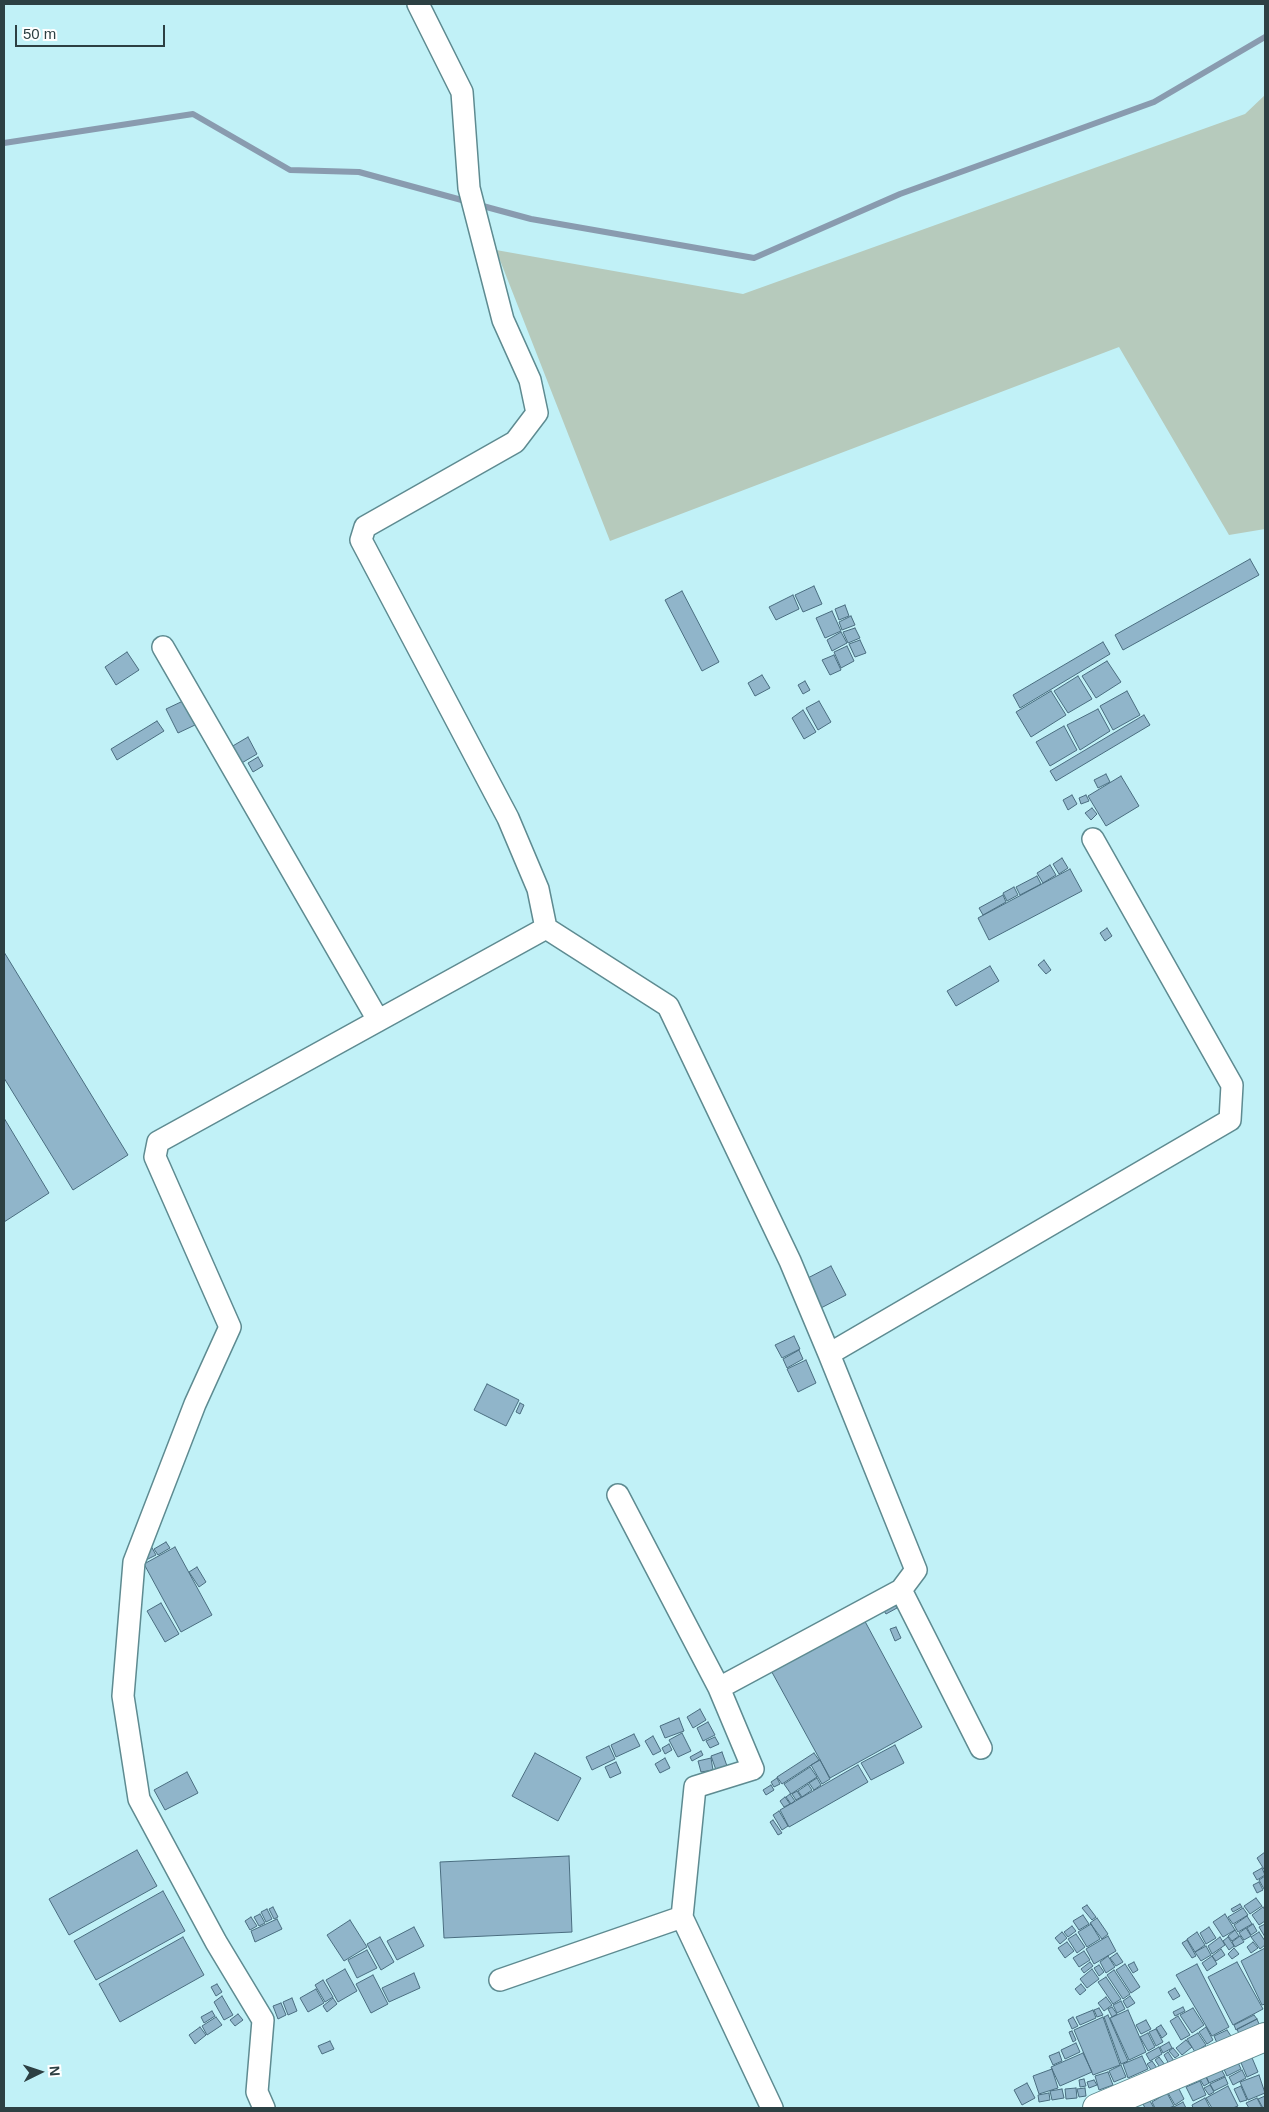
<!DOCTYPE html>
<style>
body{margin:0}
#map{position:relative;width:1269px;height:2112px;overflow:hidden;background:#c1f1f7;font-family:Helvetica,sans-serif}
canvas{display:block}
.frame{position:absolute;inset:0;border:5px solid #2d4043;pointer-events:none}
.north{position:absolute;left:15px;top:2047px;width:50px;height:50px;-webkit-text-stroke:4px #fff;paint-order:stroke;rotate:86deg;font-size:14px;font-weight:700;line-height:20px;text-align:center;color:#2d4043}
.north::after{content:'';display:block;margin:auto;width:18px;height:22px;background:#2d4043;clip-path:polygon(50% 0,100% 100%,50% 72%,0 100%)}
.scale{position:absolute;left:15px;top:25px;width:150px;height:22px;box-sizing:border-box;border:2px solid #2d4043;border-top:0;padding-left:6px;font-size:15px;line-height:18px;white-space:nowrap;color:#2d4043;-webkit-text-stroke:4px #fff;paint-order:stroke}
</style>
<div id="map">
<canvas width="1269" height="2112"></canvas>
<div class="frame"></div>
<div class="north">N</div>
<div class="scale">50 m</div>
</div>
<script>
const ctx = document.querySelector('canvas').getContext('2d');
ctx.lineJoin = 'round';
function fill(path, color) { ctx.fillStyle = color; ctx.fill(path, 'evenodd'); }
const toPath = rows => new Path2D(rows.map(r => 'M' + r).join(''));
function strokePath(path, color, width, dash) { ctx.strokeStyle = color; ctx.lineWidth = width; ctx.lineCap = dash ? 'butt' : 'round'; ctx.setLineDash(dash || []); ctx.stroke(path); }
const green = toPath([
 [1265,95,1265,529,1229,535,1119,347,610,541,496,250,743,294,1245,114]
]);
const stream = toPath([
 [4,143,193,114,290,170,359,172,469,202],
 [479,205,531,219,754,258,900,194,1154,102,1265,37]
]);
const building = toPath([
 [1250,559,1259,575,1123,650,1115,635,1250,559],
 [814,586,822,604,803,612,795,595,814,586],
 [682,591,719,662,702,671,665,600,682,591],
 [793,595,799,609,776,620,769,607,793,595],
 [845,605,849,616,839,620,835,609,845,605],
 [832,611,841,631,825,638,816,618,832,611],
 [851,616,855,625,842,630,839,622,851,616],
 [855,628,860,638,848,643,843,632,855,628],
 [841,632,847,643,832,651,827,640,841,632],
 [860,640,866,653,855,657,849,644,860,640],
 [1103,642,1110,654,1020,708,1013,695,1103,642],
 [847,646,854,661,841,668,834,652,847,646],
 [127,652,139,670,116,685,105,667,127,652],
 [834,655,841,670,830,675,822,660,834,655],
 [1107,661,1121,682,1096,698,1082,676,1107,661],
 [762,675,770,688,755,696,748,683,762,675],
 [1078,676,1092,699,1068,713,1054,691,1078,676],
 [805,681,810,690,803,694,798,685,805,681],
 [1051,691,1066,715,1031,737,1016,712,1051,691],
 [1127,691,1140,715,1113,730,1100,706,1127,691],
 [183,701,195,725,178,733,166,709,183,701],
 [819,701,831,722,818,730,806,708,819,701],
 [1098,709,1110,731,1080,750,1067,725,1098,709],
 [803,710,816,732,804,739,792,718,803,710],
 [1144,715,1150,725,1056,781,1050,771,1144,715],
 [157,721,164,731,117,760,111,749,157,721],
 [1064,726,1077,750,1050,766,1036,742,1064,726],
 [248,737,257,754,240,764,231,747,248,737],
 [258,757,263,766,253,772,248,763,258,757],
 [1106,774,1110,782,1098,788,1094,780,1106,774],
 [1121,776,1139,806,1106,826,1088,796,1121,776],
 [1072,795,1077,804,1068,810,1063,800,1072,795],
 [1086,795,1089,801,1081,804,1079,798,1086,795],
 [1092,808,1097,814,1091,820,1085,813,1092,808],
 [1062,858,1068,868,1059,874,1053,864,1062,858],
 [1050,865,1056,875,1043,883,1037,873,1050,865],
 [1070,869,1082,891,989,940,978,918,1070,869],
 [1037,876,1041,884,1020,895,1016,887,1037,876],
 [1014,887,1018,895,1007,901,1003,893,1014,887],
 [1003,895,1006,902,983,915,979,908,1003,895],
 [1107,928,1112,936,1105,941,1100,933,1107,928],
 [4,952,128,1155,73,1190,4,1078,4,952],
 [1044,960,1051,970,1046,974,1038,965,1044,960],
 [990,966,999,981,956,1006,947,991,990,966],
 [4,1118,49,1193,4,1222,4,1118],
 [831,1266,846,1295,819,1309,804,1280,831,1266],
 [794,1336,800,1349,782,1358,775,1345,794,1336],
 [799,1350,803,1359,787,1368,783,1359,799,1350],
 [806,1360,816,1383,798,1392,787,1369,806,1360],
 [487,1384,519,1400,506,1426,474,1410,487,1384],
 [520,1403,524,1405,520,1414,516,1412,520,1403],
 [166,1542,170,1548,158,1555,154,1549,166,1542],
 [151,1546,156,1555,146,1560,142,1551,151,1546],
 [175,1547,212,1615,181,1632,144,1564,175,1547],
 [197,1567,206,1582,199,1587,189,1572,197,1567],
 [891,1598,897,1608,886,1614,880,1604,891,1598],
 [161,1603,179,1634,165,1642,147,1611,161,1603],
 [861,1614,922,1727,830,1778,768,1665,861,1614],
 [896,1627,901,1638,895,1641,890,1629,896,1627],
 [700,1709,706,1720,693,1728,687,1717,700,1709],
 [679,1718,684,1731,665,1738,660,1726,679,1718],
 [708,1722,715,1735,703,1741,697,1728,708,1722],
 [682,1733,691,1751,678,1757,669,1740,682,1733],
 [634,1734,640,1746,616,1757,611,1745,634,1734],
 [653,1736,661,1751,653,1755,645,1741,653,1736],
 [715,1737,719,1744,710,1748,706,1741,715,1737],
 [669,1744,672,1750,665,1754,662,1748,669,1744],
 [895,1745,904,1763,871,1780,861,1763,895,1745],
 [609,1746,615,1759,592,1770,586,1757,609,1746],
 [701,1751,703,1755,692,1761,690,1757,701,1751],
 [722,1752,727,1766,716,1770,711,1756,722,1752],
 [535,1753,581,1778,558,1821,512,1796,535,1753],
 [814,1753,819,1760,782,1784,777,1777,814,1753],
 [665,1758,670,1768,660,1773,655,1764,665,1758],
 [711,1758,713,1770,701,1772,698,1761,711,1758],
 [820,1760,830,1779,822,1784,811,1765,820,1760],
 [616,1762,621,1773,610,1778,605,1767,616,1762],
 [858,1765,868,1782,789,1827,780,1810,858,1765],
 [810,1767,817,1777,791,1794,784,1784,810,1767],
 [187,1772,198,1793,165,1810,154,1790,187,1772],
 [777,1778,780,1784,774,1787,771,1782,777,1778],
 [817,1778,821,1785,814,1790,809,1783,817,1778],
 [808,1784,812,1790,802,1797,798,1791,808,1784],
 [771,1785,774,1790,766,1795,763,1790,771,1785],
 [797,1791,801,1797,796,1800,792,1794,797,1791],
 [790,1794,795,1801,791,1804,786,1797,790,1794],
 [785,1797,790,1804,784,1807,780,1801,785,1797],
 [779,1811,788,1826,782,1830,773,1815,779,1811],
 [773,1820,782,1833,778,1835,770,1822,773,1820],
 [137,1850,157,1886,69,1935,49,1899,137,1850],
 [1265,1852,1265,1871,1257,1858,1265,1852],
 [569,1856,572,1932,444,1938,440,1862,569,1856],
 [1262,1868,1265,1875,1257,1880,1253,1873,1262,1868],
 [1265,1876,1265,1888,1264,1889,1259,1880,1265,1876],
 [1259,1882,1263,1890,1257,1893,1253,1885,1259,1882],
 [163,1891,185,1931,96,1980,74,1941,163,1891],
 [1256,1898,1262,1906,1250,1914,1244,1906,1256,1898],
 [1240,1904,1242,1907,1233,1912,1231,1909,1240,1904],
 [1087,1905,1096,1917,1092,1920,1082,1908,1087,1905],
 [273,1907,278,1917,274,1919,269,1909,273,1907],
 [1263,1907,1265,1910,1265,1921,1259,1925,1252,1915,1263,1907],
 [1243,1908,1248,1915,1233,1924,1228,1917,1243,1908],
 [267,1909,272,1919,266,1922,261,1912,267,1909],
 [260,1914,265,1923,259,1926,254,1917,260,1914],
 [1225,1914,1235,1930,1223,1937,1213,1922,1225,1914],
 [1083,1915,1089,1924,1079,1930,1073,1921,1083,1915],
 [1247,1916,1252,1924,1238,1932,1234,1925,1247,1916],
 [251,1917,257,1926,250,1930,245,1921,251,1917],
 [1097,1918,1108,1934,1102,1939,1090,1923,1097,1918],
 [277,1919,282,1929,255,1942,251,1931,277,1919],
 [350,1920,367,1947,344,1961,327,1935,350,1920],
 [1091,1924,1100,1939,1087,1947,1078,1932,1091,1924],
 [1253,1924,1257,1931,1251,1935,1247,1928,1253,1924],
 [1265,1924,1265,1937,1259,1927,1265,1924],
 [1072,1926,1076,1931,1068,1937,1064,1932,1072,1926],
 [414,1927,424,1946,397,1960,387,1941,414,1927],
 [1209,1927,1216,1938,1206,1944,1200,1933,1209,1927],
 [1246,1928,1251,1936,1244,1940,1239,1933,1246,1928],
 [1235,1930,1239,1936,1232,1941,1228,1936,1235,1930],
 [1062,1932,1067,1938,1060,1944,1055,1938,1062,1932],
 [1197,1932,1205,1945,1195,1952,1187,1939,1197,1932],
 [1259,1932,1265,1941,1265,1945,1260,1949,1251,1937,1259,1932],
 [1076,1934,1085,1947,1077,1953,1068,1939,1076,1934],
 [1108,1936,1116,1951,1094,1964,1086,1949,1108,1936],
 [1240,1936,1244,1942,1235,1947,1232,1942,1240,1936],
 [183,1937,204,1975,120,2022,99,1984,183,1937],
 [380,1937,394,1962,381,1970,367,1944,380,1937],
 [1220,1937,1225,1945,1212,1954,1208,1946,1220,1937],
 [1228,1937,1234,1946,1229,1950,1223,1941,1228,1937],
 [1187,1940,1196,1956,1192,1958,1182,1943,1187,1940],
 [1067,1942,1074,1951,1065,1958,1058,1948,1067,1942],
 [1253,1942,1258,1948,1251,1953,1247,1947,1253,1942],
 [1206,1946,1211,1955,1201,1961,1195,1952,1206,1946],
 [1234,1948,1239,1954,1232,1959,1228,1954,1234,1948],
 [1265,1948,1265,2004,1262,2005,1241,1961,1265,1948],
 [1221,1949,1225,1955,1216,1961,1212,1956,1221,1949],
 [367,1950,377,1968,357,1978,348,1960,367,1950],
 [1084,1951,1090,1960,1079,1967,1073,1958,1084,1951],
 [1117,1953,1123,1962,1116,1966,1110,1958,1117,1953],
 [1108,1956,1115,1967,1106,1973,1100,1962,1108,1956],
 [1212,1956,1217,1964,1207,1971,1202,1963,1212,1956],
 [1090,1962,1093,1966,1084,1973,1081,1969,1090,1962],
 [1134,1962,1138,1970,1133,1973,1128,1965,1134,1962],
 [1237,1962,1263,2009,1233,2025,1208,1977,1237,1962],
 [1125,1964,1140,1987,1131,1993,1116,1970,1125,1964],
 [1197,1964,1229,2027,1212,2036,1176,1975,1197,1964],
 [1099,1965,1104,1972,1099,1976,1094,1968,1099,1965],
 [345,1969,357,1991,338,2002,326,1980,345,1969],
 [1092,1969,1099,1979,1087,1988,1080,1979,1092,1969],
 [1114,1970,1130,1994,1123,1999,1107,1975,1114,1970],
 [414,1973,420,1988,389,2002,382,1988,414,1973],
 [373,1975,388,2004,371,2013,356,1984,373,1975],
 [1106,1977,1121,1999,1113,2004,1098,1982,1106,1977],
 [323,1980,333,1997,325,2002,315,1985,323,1980],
 [217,1984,222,1992,216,1996,211,1987,217,1984],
 [1081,1984,1086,1990,1080,1995,1075,1989,1081,1984],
 [1175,1988,1180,1996,1173,2000,1168,1992,1175,1988],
 [316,1989,324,2003,308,2012,300,1998,316,1989],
 [222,1996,233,2015,224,2020,214,2002,222,1996],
 [1130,1996,1135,2003,1127,2008,1123,2001,1130,1996],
 [1106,1997,1112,2005,1104,2011,1098,2003,1106,1997],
 [292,1998,297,2011,288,2015,283,2002,292,1998],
 [333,1998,337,2004,327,2012,323,2006,333,1998],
 [1121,2001,1125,2009,1117,2013,1113,2005,1121,2001],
 [281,2003,286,2015,278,2019,273,2006,281,2003],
 [1112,2007,1117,2014,1112,2017,1108,2009,1112,2007],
 [1183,2007,1185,2011,1175,2016,1173,2012,1183,2007],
 [1099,2008,1103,2015,1097,2017,1094,2010,1099,2008],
 [1193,2008,1204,2025,1192,2033,1180,2015,1193,2008],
 [1093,2010,1096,2018,1080,2025,1076,2017,1093,2010],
 [1128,2010,1146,2052,1129,2060,1110,2018,1128,2010],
 [212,2011,215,2016,204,2023,201,2017,212,2011],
 [238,2014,243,2020,235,2026,230,2020,238,2014],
 [1108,2015,1128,2061,1121,2064,1104,2017,1108,2015],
 [1254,2015,1257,2019,1236,2030,1234,2025,1254,2015],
 [1178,2016,1190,2035,1181,2040,1170,2021,1178,2016],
 [216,2017,222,2025,207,2035,202,2026,216,2017],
 [1073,2017,1078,2026,1072,2029,1068,2020,1073,2017],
 [1103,2017,1120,2065,1093,2075,1074,2030,1103,2017],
 [1257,2019,1259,2024,1239,2034,1237,2029,1257,2019],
 [1146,2020,1151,2029,1141,2034,1136,2025,1146,2020],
 [1161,2025,1167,2034,1162,2038,1156,2028,1161,2025],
 [200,2027,206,2035,195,2044,189,2035,200,2027],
 [1206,2027,1213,2040,1207,2044,1199,2032,1206,2027],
 [1156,2029,1163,2042,1156,2046,1149,2032,1156,2029],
 [1227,2030,1231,2036,1217,2043,1214,2036,1227,2030],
 [1072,2031,1076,2040,1073,2042,1069,2032,1072,2031],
 [1148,2033,1155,2047,1148,2051,1140,2037,1148,2033],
 [1198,2033,1206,2045,1195,2052,1187,2039,1198,2033],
 [1186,2040,1192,2047,1182,2055,1176,2048,1186,2040],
 [330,2041,334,2049,322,2054,318,2046,330,2041],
 [1169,2042,1172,2048,1163,2053,1160,2047,1169,2042],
 [1076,2043,1080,2052,1065,2059,1061,2050,1076,2043],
 [1159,2047,1162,2054,1150,2061,1146,2054,1159,2047],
 [1173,2048,1179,2055,1175,2058,1169,2051,1173,2048],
 [1059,2052,1062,2061,1053,2065,1049,2056,1059,2052],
 [1168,2052,1174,2061,1169,2064,1164,2055,1168,2052],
 [1083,2053,1092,2072,1060,2086,1051,2067,1083,2053],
 [1250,2053,1258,2072,1247,2077,1239,2058,1250,2053],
 [1142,2056,1148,2069,1128,2078,1123,2064,1142,2056],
 [1159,2057,1165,2065,1161,2069,1155,2060,1159,2057],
 [1236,2058,1241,2069,1227,2076,1222,2065,1236,2058],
 [1152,2061,1157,2068,1152,2071,1147,2064,1152,2061],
 [1121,2065,1126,2077,1114,2082,1109,2071,1121,2065],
 [1220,2067,1225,2076,1209,2083,1205,2074,1220,2067],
 [1052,2069,1058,2088,1039,2094,1033,2076,1052,2069],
 [1242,2070,1246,2078,1233,2085,1229,2077,1242,2070],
 [1108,2072,1113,2085,1099,2090,1095,2076,1108,2072],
 [1204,2073,1209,2083,1204,2086,1198,2076,1204,2073],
 [1259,2075,1265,2093,1248,2100,1240,2082,1259,2075],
 [1225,2077,1228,2084,1214,2091,1210,2084,1225,2077],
 [1084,2079,1086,2086,1080,2087,1079,2080,1084,2079],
 [1094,2080,1097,2085,1089,2088,1087,2082,1094,2080],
 [1200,2081,1206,2095,1193,2101,1186,2087,1200,2081],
 [1027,2083,1035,2098,1022,2105,1014,2090,1027,2083],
 [1210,2085,1214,2092,1209,2095,1204,2088,1210,2085],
 [1228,2086,1238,2106,1233,2108,1212,2108,1206,2098,1228,2086],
 [1241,2086,1247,2100,1240,2102,1234,2089,1241,2086],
 [1178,2087,1184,2099,1175,2105,1168,2093,1178,2087],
 [1076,2088,1077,2098,1066,2099,1065,2089,1076,2088],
 [1085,2088,1086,2096,1079,2097,1077,2089,1085,2088],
 [1062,2089,1064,2098,1052,2100,1050,2091,1062,2089],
 [1049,2093,1050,2100,1039,2102,1038,2095,1049,2093],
 [1167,2093,1174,2106,1169,2108,1155,2108,1152,2102,1167,2093],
 [1265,2096,1265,2108,1263,2108,1258,2099,1265,2096],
 [1205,2098,1210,2108,1193,2108,1192,2105,1205,2098],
 [1257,2098,1262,2108,1249,2108,1246,2103,1257,2098],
 [1150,2101,1154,2108,1145,2108,1143,2104,1150,2101],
 [1183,2102,1186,2108,1172,2108,1183,2102]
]);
const street = toPath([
 [163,647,378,1020],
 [546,928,668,1006,790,1261,829,1354,916,1570,901,1590,981,1748],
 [829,1354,1230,1120,1232,1085,1093,839],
 [618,1495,719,1688,753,1769,695,1787,682,1917,772,2108],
 [719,1688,901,1590],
 [500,1980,682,1917],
 [264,2108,257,2092,263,2020,216,1942,139,1799,123,1696,134,1562,195,1404,230,1327,155,1157,158,1142,546,928,538,889,508,818,361,540,365,527,515,442,537,413,530,380,503,320,469,188,462,92,418,4]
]);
const secondary = toPath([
 [1097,2108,1265,2037]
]);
fill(green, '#b6cabc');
strokePath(stream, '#899baf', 6);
fill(building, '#90b5ca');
strokePath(building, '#4a6d80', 1);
strokePath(street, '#5e8b91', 24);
strokePath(secondary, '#5e8b91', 30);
strokePath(street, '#fff', 21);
strokePath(secondary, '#fff', 28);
</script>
